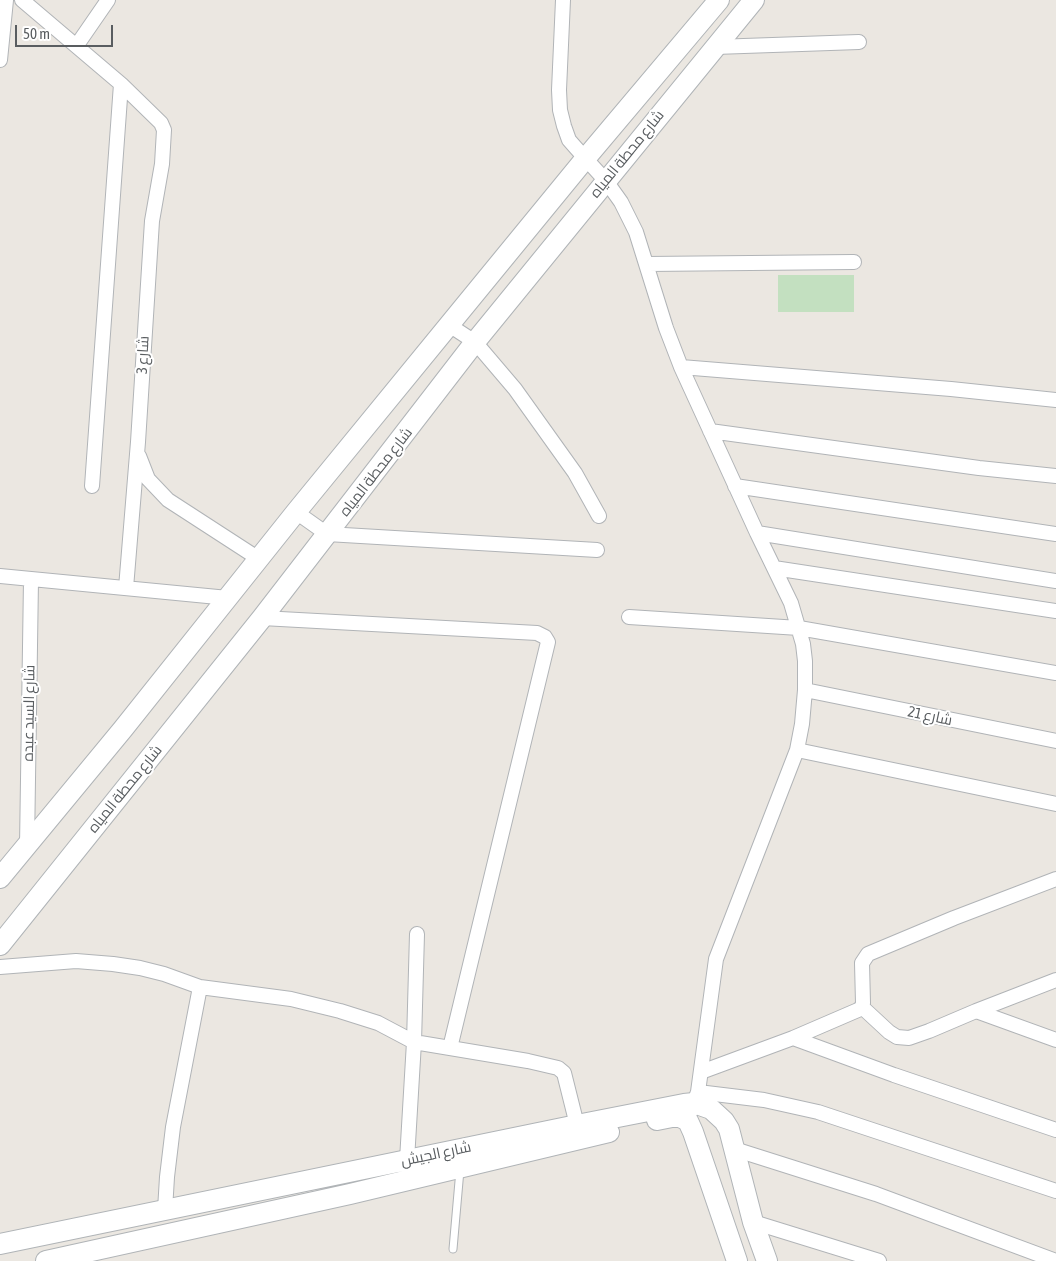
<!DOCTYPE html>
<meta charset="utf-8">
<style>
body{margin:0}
#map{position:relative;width:1056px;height:1261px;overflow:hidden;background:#ebe7e1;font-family:"Asap Condensed",sans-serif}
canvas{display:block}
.scale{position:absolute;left:15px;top:25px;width:98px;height:22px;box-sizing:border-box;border:2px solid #595d60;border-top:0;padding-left:6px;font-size:15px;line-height:18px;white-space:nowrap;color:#595d60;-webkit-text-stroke:4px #fff;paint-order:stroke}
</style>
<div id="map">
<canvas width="1056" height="1261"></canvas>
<div class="scale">50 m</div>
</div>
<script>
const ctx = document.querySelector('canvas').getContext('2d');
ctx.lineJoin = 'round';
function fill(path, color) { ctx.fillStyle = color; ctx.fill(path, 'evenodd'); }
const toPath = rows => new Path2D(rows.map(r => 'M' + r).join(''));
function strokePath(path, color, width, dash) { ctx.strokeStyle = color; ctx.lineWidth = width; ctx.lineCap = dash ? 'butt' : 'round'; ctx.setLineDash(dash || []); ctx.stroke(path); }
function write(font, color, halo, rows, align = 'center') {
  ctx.font = font + ' "Asap Condensed",Cairo,sans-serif'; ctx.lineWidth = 4; ctx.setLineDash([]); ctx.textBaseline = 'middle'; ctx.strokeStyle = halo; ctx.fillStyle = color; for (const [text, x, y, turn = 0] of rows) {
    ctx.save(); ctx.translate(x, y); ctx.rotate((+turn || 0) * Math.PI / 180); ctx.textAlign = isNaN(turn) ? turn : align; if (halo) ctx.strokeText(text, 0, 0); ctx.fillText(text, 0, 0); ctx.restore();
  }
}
const green = toPath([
 [778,275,854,275,854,312,778,312]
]);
const lane = toPath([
 [453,1249,460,1170]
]);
const street = toPath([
 [22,0,121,84,161,123,164,130,162,164,152,221,138,442,126,588],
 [563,0,559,90,560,110,564,126,569,140,576,148,606,181,621,202,636,232,666,328,681,367,757,533,791,603,803,644,805,661,805,690,802,724,797,750,716,959,698,1092,691,1111],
 [77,45,108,0],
 [715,47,859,42],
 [0,60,6,0],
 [647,264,854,262],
 [449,325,475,342,515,389,575,473,599,516],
 [681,367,951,389,1056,400],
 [710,431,979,468,1056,476],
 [139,456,148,479,168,500,259,559],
 [92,486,121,84],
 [735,486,1056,534],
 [296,512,327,534,597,550],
 [757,533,1056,581],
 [774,568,1056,611],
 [0,576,228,598],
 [629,617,799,628,1056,673],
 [262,618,537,633,545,637,548,642,450,1048],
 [805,690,1056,741],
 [797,750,1056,804],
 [27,846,31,580],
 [0,967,76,961,113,964,140,968,164,974,200,987,291,999,340,1011,378,1023,414,1042,528,1061,558,1068,564,1073,577,1125],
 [862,1007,889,1032,897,1037,909,1038,929,1031,976,1011,1056,980],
 [976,1011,1056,1040],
 [793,1038,894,1075,1056,1130],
 [701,1072,793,1038,858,1010,862,1007,863,1003,862,963,868,954,954,918,1056,879],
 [698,1092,764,1100,818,1112,1056,1191],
 [734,1149,876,1194,1056,1261],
 [407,1160,414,1042,417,934],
 [165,1210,167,1177,173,1127,200,987],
 [753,1222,879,1261]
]);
const secondary = toPath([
 [0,878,123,729,296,512,449,325,585,159,719,0],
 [0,945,262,618,475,342,754,0],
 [657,1120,672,1117,680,1117,688,1121,693,1132,737,1261],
 [0,1244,577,1125,684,1104,694,1103,711,1109,724,1121,729,1129,753,1222,767,1261],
 [46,1261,350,1194,609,1132]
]);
const streetNames = [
 ["شارع محطة المياه",627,154,-51],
 ["شارع 3",143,355,-87],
 ["شارع محطة المياه",376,472,-52],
 ["شارع السيد عبده",29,713,-89],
 ["شارع 21",930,716,12],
 ["شارع محطة المياه",125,789,-51],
 ["شارع الجيش",436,1154,-12]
];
fill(green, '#c3e0c0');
strokePath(lane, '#b1b4b7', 9);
strokePath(street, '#b1b4b7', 16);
strokePath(secondary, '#b0b4b7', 22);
strokePath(lane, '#fff', 7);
strokePath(street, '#fff', 14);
strokePath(secondary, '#fff', 20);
write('15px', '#595d60', '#fff', streetNames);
</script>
